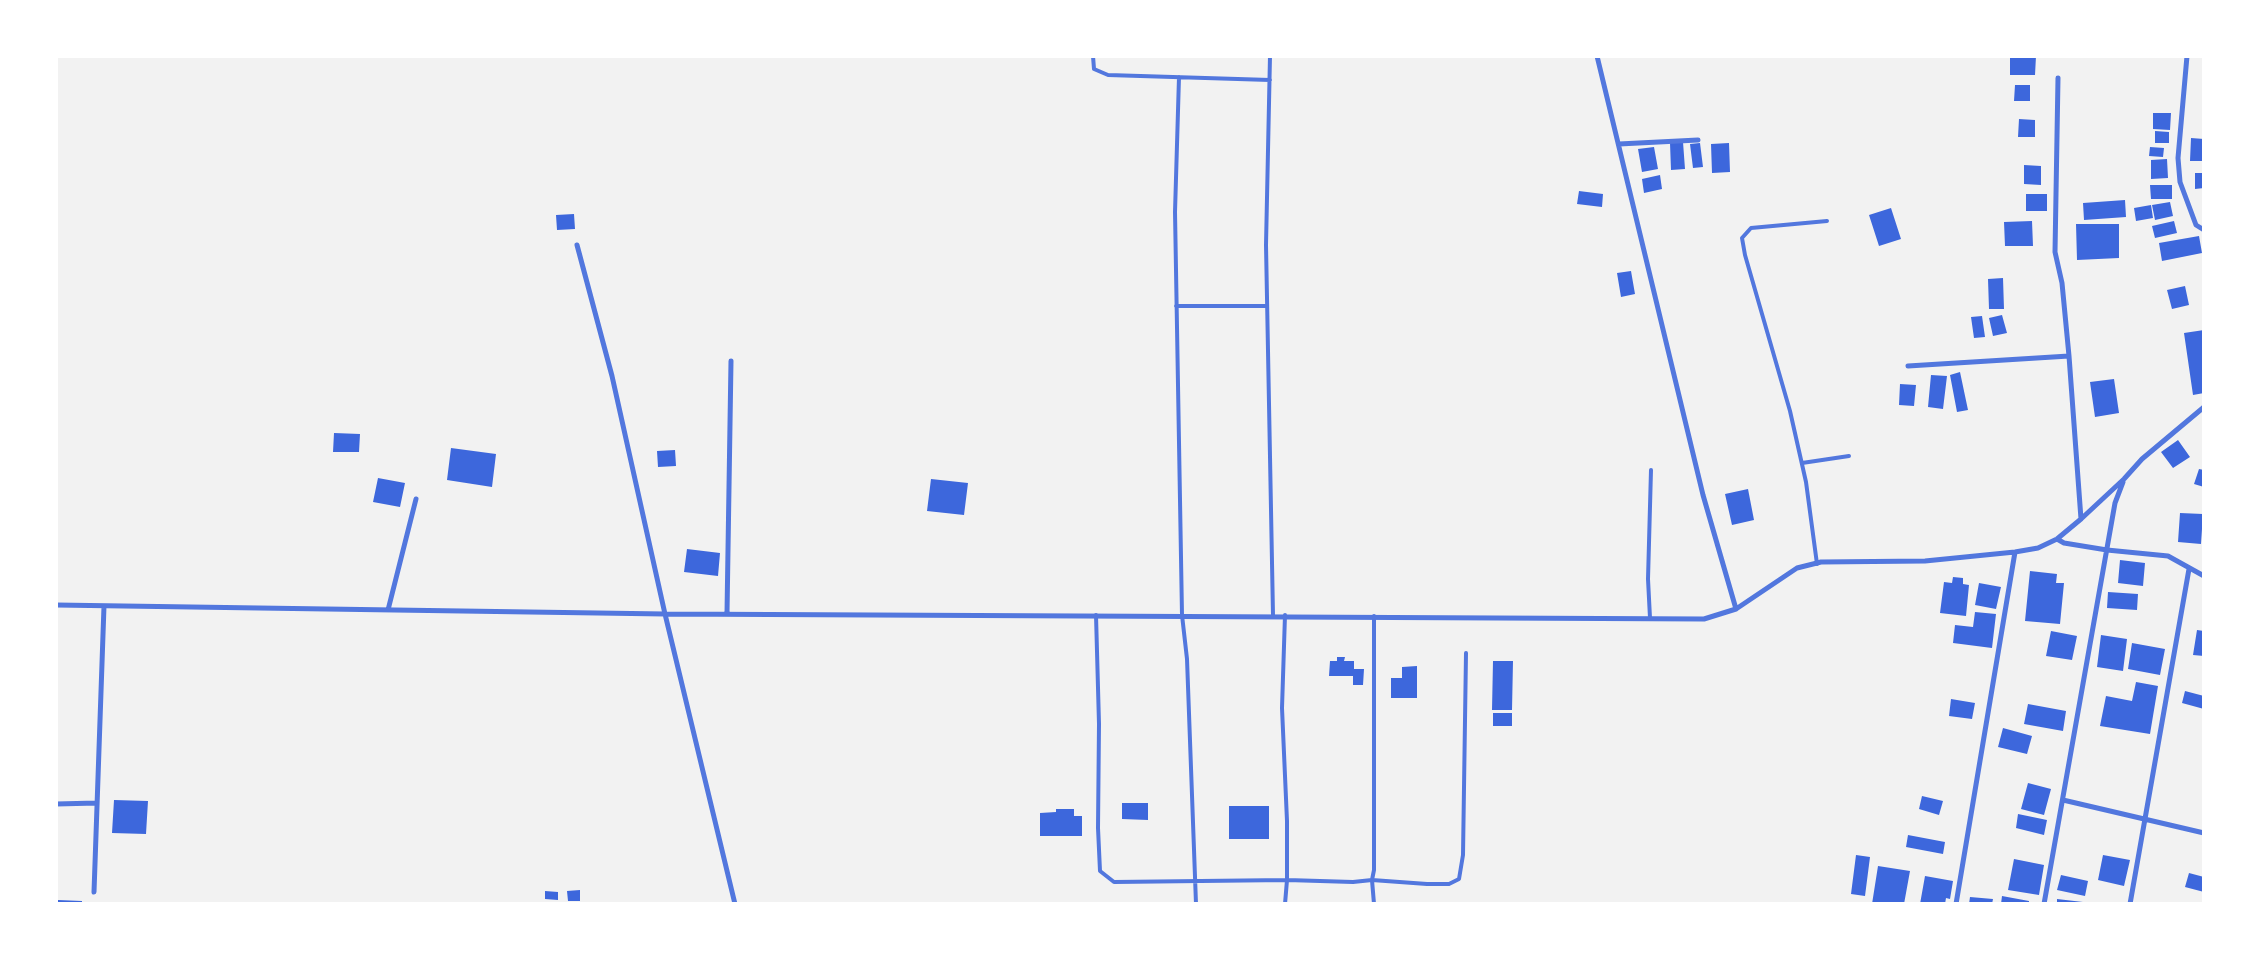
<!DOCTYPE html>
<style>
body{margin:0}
#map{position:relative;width:2260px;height:960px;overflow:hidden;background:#f2f2f2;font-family:Lato,sans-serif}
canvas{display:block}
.frame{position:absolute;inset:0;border:58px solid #fff;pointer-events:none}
</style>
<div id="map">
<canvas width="2260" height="960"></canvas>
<div class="frame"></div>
</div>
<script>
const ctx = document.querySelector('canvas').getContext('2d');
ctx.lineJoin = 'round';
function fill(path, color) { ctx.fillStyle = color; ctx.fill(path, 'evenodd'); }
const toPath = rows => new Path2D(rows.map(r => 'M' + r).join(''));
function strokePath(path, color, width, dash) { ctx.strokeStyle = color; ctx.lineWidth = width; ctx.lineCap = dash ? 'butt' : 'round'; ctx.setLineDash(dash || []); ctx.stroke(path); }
const building = toPath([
 [2010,56,2036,56,2035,75,2010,75],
 [2015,85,2030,85,2030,101,2014,101],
 [2153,113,2171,113,2170,130,2153,129],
 [2019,119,2035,120,2035,137,2018,137],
 [2155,131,2169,132,2169,143,2155,143],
 [2191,138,2204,139,2204,161,2190,161],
 [1683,142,1685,169,1671,170,1670,143],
 [1700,143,1703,167,1693,168,1690,144],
 [1729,143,1730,172,1712,173,1711,144],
 [1654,147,1658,169,1642,172,1638,149],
 [2150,147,2164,148,2163,157,2149,156],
 [2167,159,2168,178,2151,179,2151,160],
 [2024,165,2041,166,2041,185,2024,184],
 [2195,173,2204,173,2204,188,2195,189],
 [1660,175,1662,189,1644,193,1642,179],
 [2150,185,2172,185,2172,199,2151,199],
 [1579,191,1603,194,1602,207,1577,204],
 [2026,194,2047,194,2047,211,2026,211],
 [2125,200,2126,217,2084,220,2083,203],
 [2170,202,2173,216,2155,220,2152,205],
 [2151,205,2153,218,2136,221,2134,208],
 [1891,208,1901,239,1879,246,1869,215],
 [574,214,575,229,557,230,556,215],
 [2032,221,2033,246,2005,246,2004,222],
 [2174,221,2177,233,2155,238,2152,226],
 [2076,224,2119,224,2119,258,2077,260],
 [2199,236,2202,253,2162,261,2159,243],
 [1631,271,1635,294,1621,297,1617,273],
 [2003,278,2004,309,1989,309,1988,279],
 [2185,286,2189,305,2172,309,2167,290],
 [2002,315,2007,333,1993,336,1989,318],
 [1982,316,1985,337,1974,338,1971,317],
 [2204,330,2204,393,2193,395,2184,333],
 [1960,372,1968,410,1957,412,1950,375],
 [1931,375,1947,376,1943,409,1928,407],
 [2114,379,2119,413,2095,417,2090,382],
 [1900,384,1916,385,1914,406,1899,405],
 [334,433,360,434,359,452,333,452],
 [2178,440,2190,457,2173,468,2161,452],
 [451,448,496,454,492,487,447,480],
 [675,450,676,466,658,467,657,451],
 [2199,469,2204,470,2204,487,2194,484],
 [378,478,405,483,400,507,373,502],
 [931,479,968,483,964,515,927,511],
 [1748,489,1754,520,1732,525,1725,494],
 [2180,513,2203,514,2201,544,2178,542],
 [687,549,720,553,718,576,684,572],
 [2120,560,2145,563,2143,586,2118,583],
 [2030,571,2057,574,2056,583,2064,583,2060,624,2025,621],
 [1953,577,1963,578,1963,584,1969,585,1966,616,1940,613,1944,582,1952,583],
 [1979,583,2001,587,1996,609,1975,605],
 [2108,592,2138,594,2137,610,2107,608],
 [1975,612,1996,614,1992,648,1953,643,1955,625,1973,627],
 [2197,630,2204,631,2204,656,2193,655],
 [2051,631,2077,636,2072,660,2046,656],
 [2101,635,2127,639,2123,671,2097,667],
 [2132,643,2165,649,2160,675,2128,669],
 [1337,657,1345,657,1344,661,1354,661,1354,669,1364,669,1363,685,1353,685,1353,676,1329,676,1330,661,1337,661],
 [1493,661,1513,661,1512,710,1492,710],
 [1417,666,1417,698,1391,698,1391,678,1402,678,1402,667],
 [2136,682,2158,686,2150,734,2100,726,2106,696,2132,701],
 [2185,691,2204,696,2204,709,2182,703],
 [1951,699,1975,703,1972,719,1949,716],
 [2028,704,2066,711,2063,731,2024,724],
 [1493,713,1512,713,1512,726,1493,726],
 [2003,728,2032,736,2027,754,1998,747],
 [2028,783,2051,789,2044,815,2021,809],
 [1922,796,1943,801,1939,815,1919,809],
 [114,800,148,801,146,834,112,833],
 [1122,803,1148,803,1148,820,1122,819],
 [1229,806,1269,806,1269,839,1229,839],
 [1056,809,1074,809,1074,816,1082,816,1082,836,1040,836,1040,813,1056,812],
 [2018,814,2047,820,2044,835,2016,828],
 [1908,835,1945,842,1943,854,1906,847],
 [1856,855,1870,857,1865,896,1851,894],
 [2103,855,2130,860,2124,886,2098,880],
 [2014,859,2044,865,2039,895,2008,890],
 [1878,866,1910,871,1904,904,1872,904],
 [2189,873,2204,877,2204,892,2185,887],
 [2061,875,2088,881,2085,896,2057,890],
 [1925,876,1953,881,1950,899,1946,898,1945,904,1920,904],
 [580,890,580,901,568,901,567,891],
 [545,891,558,892,558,900,545,899],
 [2002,896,2029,901,2029,904,2001,904],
 [1970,897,1993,899,1992,904,1969,904],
 [2057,899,2083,902,2083,904,2057,904],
 [58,900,82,901,82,904,58,904]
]);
const service = toPath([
 [1093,56,1094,69,1108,75,1270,80],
 [1270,56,1266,245,1273,615],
 [1179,77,1175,212,1182,615,1187,659,1196,904],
 [1176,306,1267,306],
 [1802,463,1849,456],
 [1817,564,1806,482,1790,411,1745,255,1742,238,1751,228,1827,221],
 [1096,615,1099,724,1098,828,1100,871,1114,882,1287,880,1287,821,1282,708,1285,615],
 [1650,618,1648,579,1651,470],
 [1285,904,1287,880,1353,882,1372,880,1374,870,1374,616],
 [1374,904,1372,880,1427,884,1449,884,1459,879,1463,855,1466,653]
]);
const minor = toPath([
 [1597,56,1703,495,1736,609],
 [2187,56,2178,158,2180,182,2196,225,2204,230],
 [2058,78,2055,252,2062,283,2069,356],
 [1619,144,1698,140],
 [577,245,612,376,665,614,735,904],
 [1908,366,2069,356,2081,519],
 [2057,539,2064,543,2107,550,2168,556,2204,576],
 [56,605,665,614,1704,619,1736,609,1797,568,1821,562,1925,561,2015,552,2038,548,2057,539,2081,519,2124,479,2142,459,2204,407],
 [388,610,416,499],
 [727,613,731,361],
 [2063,800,2204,833],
 [56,804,97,803],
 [94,892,104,606],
 [1956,904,2015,552],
 [2044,904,2115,503,2123,482],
 [2130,904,2189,569]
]);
fill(building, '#3d67dc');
strokePath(service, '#5277de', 4);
strokePath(minor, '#5277de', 5);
</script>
